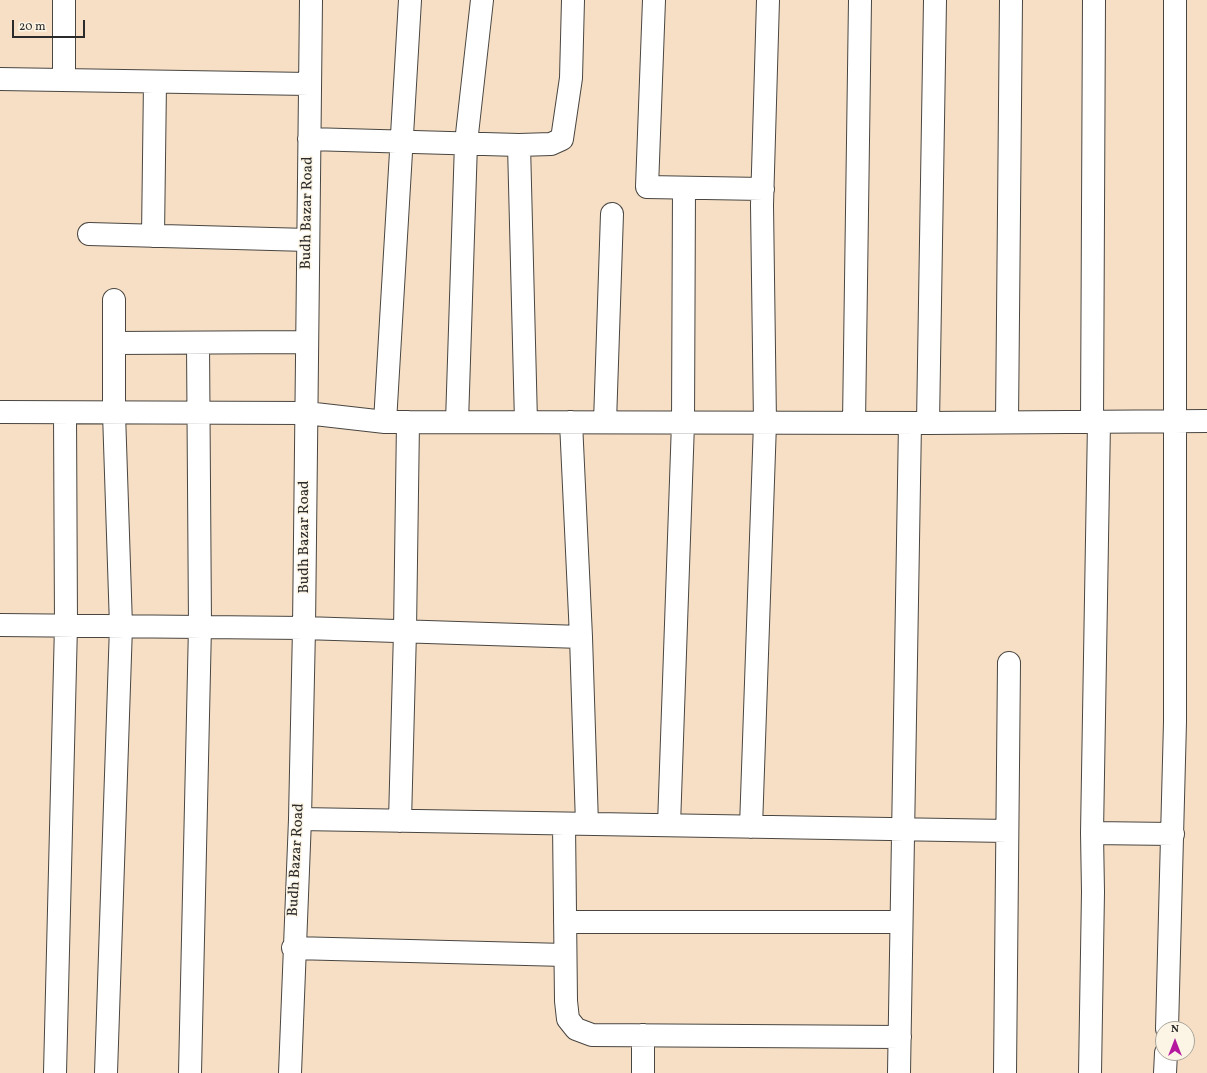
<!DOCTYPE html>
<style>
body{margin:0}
#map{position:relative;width:1207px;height:1073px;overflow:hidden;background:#f6dfc4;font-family:Vollkorn,serif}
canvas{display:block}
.north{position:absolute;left:1155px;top:1021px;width:40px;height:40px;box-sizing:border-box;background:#fcf5e5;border:1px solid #a8a49b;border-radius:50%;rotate:0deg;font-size:11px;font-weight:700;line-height:16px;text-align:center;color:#2b2b2b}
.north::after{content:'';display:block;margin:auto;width:14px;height:18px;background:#b5179e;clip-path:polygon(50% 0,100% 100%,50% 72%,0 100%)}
.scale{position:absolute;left:12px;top:20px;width:73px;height:18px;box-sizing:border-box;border:2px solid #2b2b2b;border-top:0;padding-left:5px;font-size:12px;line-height:14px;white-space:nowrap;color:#2b2b2b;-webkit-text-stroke:3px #fcf5e5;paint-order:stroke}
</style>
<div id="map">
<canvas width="1207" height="1073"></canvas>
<div class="north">N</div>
<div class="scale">20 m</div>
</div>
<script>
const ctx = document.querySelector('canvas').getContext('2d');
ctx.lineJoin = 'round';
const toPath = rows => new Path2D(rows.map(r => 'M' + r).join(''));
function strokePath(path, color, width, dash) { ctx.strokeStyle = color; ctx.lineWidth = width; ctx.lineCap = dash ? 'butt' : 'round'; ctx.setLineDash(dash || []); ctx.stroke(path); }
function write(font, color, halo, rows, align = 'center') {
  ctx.font = font + ' Vollkorn,serif'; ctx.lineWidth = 3; ctx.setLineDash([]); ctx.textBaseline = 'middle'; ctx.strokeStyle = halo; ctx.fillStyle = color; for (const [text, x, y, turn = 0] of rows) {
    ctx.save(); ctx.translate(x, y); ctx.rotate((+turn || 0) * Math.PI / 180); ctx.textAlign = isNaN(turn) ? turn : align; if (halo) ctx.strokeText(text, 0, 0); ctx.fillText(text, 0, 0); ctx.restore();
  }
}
const minor = toPath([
 [654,0,647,187,763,189],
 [0,79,309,84],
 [64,80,64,0],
 [309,139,519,145,551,144,562,139,571,78,573,0],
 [519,145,526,422],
 [89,234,308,240],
 [153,236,155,82],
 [114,343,306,342],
 [0,412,306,413,385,422,408,422,928,423,1207,421],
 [385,422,410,0],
 [457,422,466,143,482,0],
 [571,422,581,637,587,824],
 [605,422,612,214],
 [1007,422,1011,0],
 [1092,422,1094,0],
 [854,423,860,0],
 [928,423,935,0],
 [0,625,304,628,581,637],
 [300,819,1007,831],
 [400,821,405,631,408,422],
 [564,824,566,1001,568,1019,576,1029,592,1035,900,1037],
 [669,825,683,423,684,188],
 [751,827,765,423,762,205,768,0],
 [1092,833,1173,834],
 [565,922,901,922],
 [293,948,565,955],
 [1167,1029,1175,722,1175,0],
 [643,1035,643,1073],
 [55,1073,66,625,65,413],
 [106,1073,121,626,114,413,114,300],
 [190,1073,200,626,198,343],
 [290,1073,300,819,304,628,311,0],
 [899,1073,910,423],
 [1005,1073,1009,663],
 [1090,1073,1093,892,1092,833,1099,422],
 [1165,1073,1166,1053]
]);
const streetNames = [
 ["Budh Bazar Road",308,213,-89],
 ["Budh Bazar Road",305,537,-90],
 ["Budh Bazar Road",297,860,-87]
];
strokePath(minor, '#494642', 24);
strokePath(minor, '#fff', 22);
write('15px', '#2b2b2b', '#fcf5e5', streetNames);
</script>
